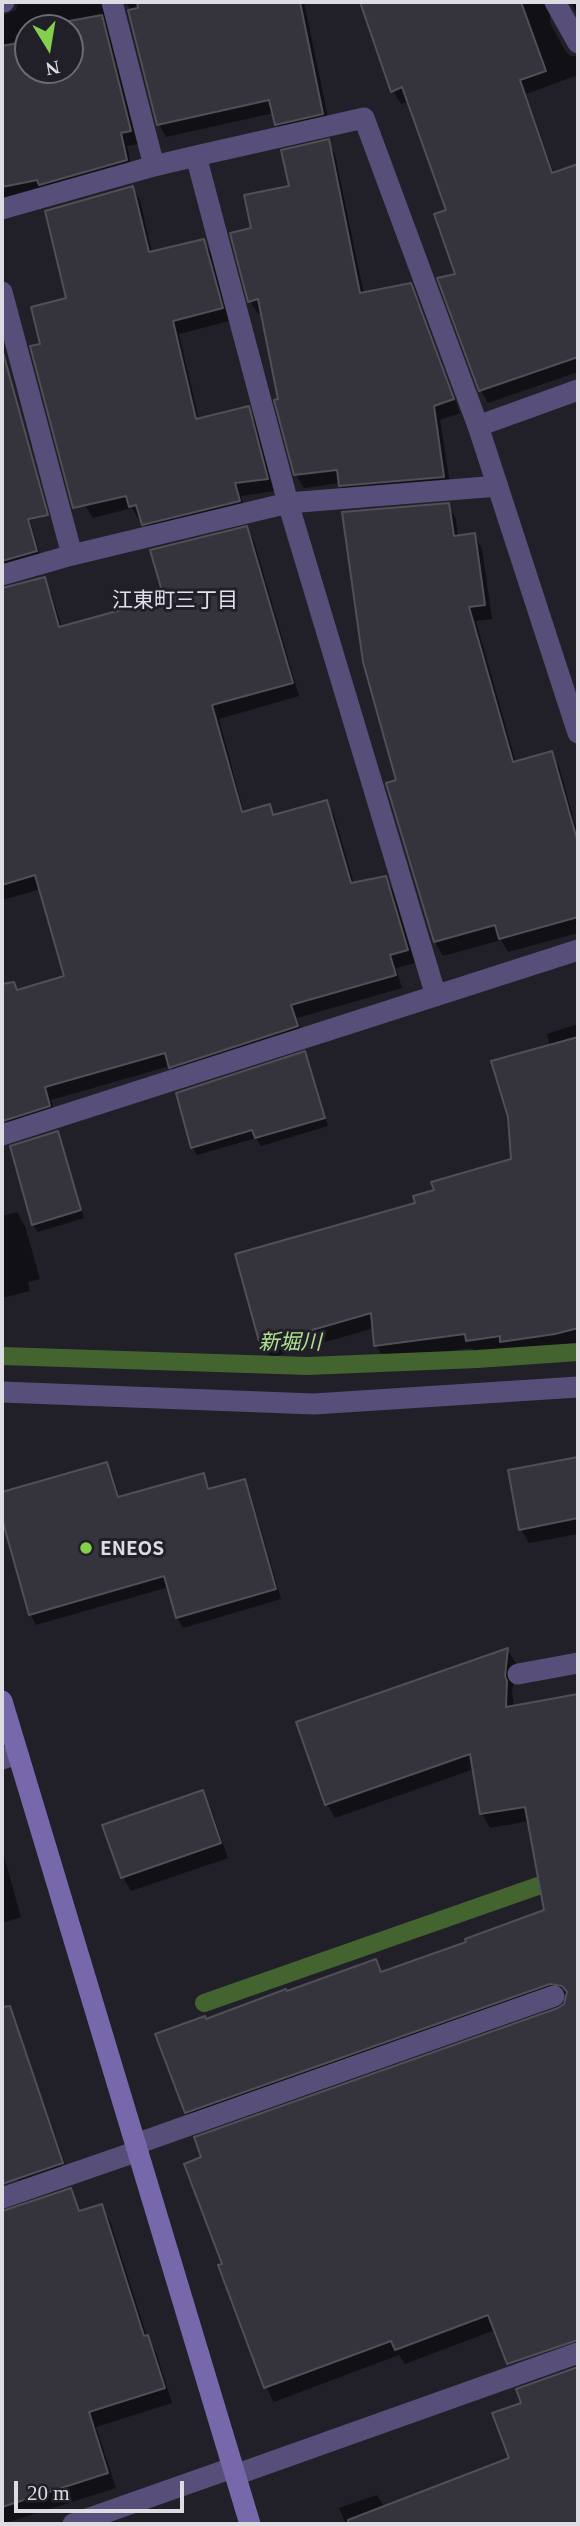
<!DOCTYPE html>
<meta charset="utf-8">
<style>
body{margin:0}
#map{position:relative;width:580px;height:2526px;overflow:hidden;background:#211f27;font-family:Georgia,serif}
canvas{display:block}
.frame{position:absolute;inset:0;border:4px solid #dddce2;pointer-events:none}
.north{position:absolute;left:14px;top:14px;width:70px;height:70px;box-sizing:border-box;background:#211f27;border:2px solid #6c6b72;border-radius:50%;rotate:169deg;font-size:19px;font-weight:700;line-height:28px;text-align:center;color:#dddce2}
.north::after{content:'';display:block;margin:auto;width:24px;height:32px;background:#84cf4d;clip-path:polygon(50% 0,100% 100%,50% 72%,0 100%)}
.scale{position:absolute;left:14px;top:2481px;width:170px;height:32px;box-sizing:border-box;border:4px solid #dddce2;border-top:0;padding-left:9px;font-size:21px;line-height:24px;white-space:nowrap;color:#dddce2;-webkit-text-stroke:5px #211f27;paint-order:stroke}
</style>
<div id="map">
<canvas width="580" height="2526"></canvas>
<div class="frame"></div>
<div class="north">N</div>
<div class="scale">20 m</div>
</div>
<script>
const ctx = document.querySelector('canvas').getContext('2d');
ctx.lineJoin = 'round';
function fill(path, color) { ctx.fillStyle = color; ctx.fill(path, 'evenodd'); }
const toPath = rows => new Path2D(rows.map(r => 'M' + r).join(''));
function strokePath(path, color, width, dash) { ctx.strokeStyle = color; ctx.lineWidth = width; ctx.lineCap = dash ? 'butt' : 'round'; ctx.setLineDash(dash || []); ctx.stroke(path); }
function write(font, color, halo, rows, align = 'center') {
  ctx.font = font + ' Georgia,"Noto Sans JP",serif'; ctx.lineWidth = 6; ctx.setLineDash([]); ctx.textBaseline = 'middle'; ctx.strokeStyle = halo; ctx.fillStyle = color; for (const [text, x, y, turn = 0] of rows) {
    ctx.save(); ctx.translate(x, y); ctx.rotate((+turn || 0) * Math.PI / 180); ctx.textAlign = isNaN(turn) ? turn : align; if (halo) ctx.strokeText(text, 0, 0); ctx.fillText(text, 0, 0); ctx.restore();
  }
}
const shadow = toPath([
 [11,2,304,2,330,127,284,137,276,124,274,113,166,137,159,124,128,5,118,2,138,144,127,146,133,173,2,202,2,16,16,10,18,3],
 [28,28,70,28,70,70,28,70],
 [362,2,563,2,550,10,550,23,566,52,571,56,578,56,578,75,526,94,554,174,578,165,578,372,488,403,481,390,457,276,448,211,409,101,401,104,393,91],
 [563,2,578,2,578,15,572,4],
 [328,141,335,155,364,294,410,285,418,299,460,413,440,420,451,490,348,499,340,483,304,488,296,475,263,313,258,314,250,301,253,229,291,187],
 [132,188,140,200,152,253,204,241,211,253,229,321,179,334,199,420,248,408,255,421,274,491,241,496,246,514,151,537,142,518,138,519,132,508,93,518,85,505,56,385,68,300],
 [16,483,23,496,43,565,2,579,2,487],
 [448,505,456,519,458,537,474,535,482,549,492,619,476,621,516,763,551,753,559,767,578,834,578,933,508,952,501,940,443,956,435,942,388,784,398,781],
 [247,528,254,541,299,696,219,719,244,813,269,806,275,816,326,802,334,815,354,884,385,878,393,891,415,963,396,968,402,988,297,1018,304,1040,178,1080,170,1066,51,1100,57,1119,12,1133,2,1114,2,996,66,978,41,889,2,900,2,589,44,579,51,592,62,628,166,599],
 [578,1024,578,1344,510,1355,507,1350,476,1354,472,1348,384,1359,376,1345,374,1328,270,1358,262,1344,418,1204,436,1191,513,1160,550,1046,547,1034],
 [304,1054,309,1061,328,1126,261,1146,256,1138,197,1155,193,1148,178,1094],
 [57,1133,61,1141,84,1218,38,1232,33,1224],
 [17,1212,25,1226,40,1279,28,1282,30,1291,2,1298,2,1216],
 [578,1459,578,1534,529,1543,521,1529,510,1472],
 [107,1464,113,1475,120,1498,203,1475,210,1490,244,1481,250,1492,281,1599,183,1628,177,1617,169,1587,36,1625,30,1614,2,1512,2,1494],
 [508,1650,516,1664,512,1692,514,1707,578,1697,578,2339,511,2364,495,2330,405,2364,399,2355,274,2402,266,2387,221,2266,224,2265,204,2158,559,2010,569,1999,558,1998,194,2126,186,2112,206,2021,375,1961,382,1974,469,1943,546,1911,529,1821,490,1828,482,1813,474,1769,335,1818,327,1804],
 [202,1792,210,1806,228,1858,131,1891,123,1877],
 [2,1849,21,1917,2,1923],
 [34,2083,42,2097,39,2097,64,2172,67,2171,42,2097,70,2178,26,2194,17,2179,2,2184,2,2093],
 [70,2190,81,2212,101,2206,110,2221,147,2337,156,2352,172,2403,96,2427,116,2488,2,2524,2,2270,43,2256],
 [567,2406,578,2437,578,2524,340,2524,345,2522,339,2508,377,2495,385,2508,511,2460]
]);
const stream = toPath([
 [2,1356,308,1366,477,1359,578,1352],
 [204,2003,578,1872]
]);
const building = toPath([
 [137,2,300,2,323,114,275,125,269,100,157,125,128,10,138,8,137,2],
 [360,2,521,2,546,71,520,80,552,173,578,164,578,357,479,391,437,278,455,274,434,214,446,210,402,87,391,92,360,2],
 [102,15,131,131,121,133,127,160,39,185,37,180,2,187,2,46,28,41,28,70,70,70,71,32,69,21,102,15],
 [329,139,360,293,411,283,454,399,434,406,444,477,339,486,337,470,294,475,274,400,278,399,258,299,248,302,230,233,251,228,244,195,289,186,281,150,329,139],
 [133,186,149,252,204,239,223,308,173,321,196,419,249,406,268,479,235,483,240,501,142,525,136,505,129,507,126,496,73,508,30,346,40,344,31,307,66,298,45,211,133,186],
 [2,349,48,515,28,519,37,551,2,561,2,349],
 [449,503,454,536,475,533,485,605,469,607,513,762,552,751,578,843,578,917,499,939,495,925,434,942,386,783,396,780,363,662,342,512,449,503],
 [247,526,293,683,212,705,242,812,270,804,273,815,327,800,351,883,386,876,408,950,390,955,396,975,291,1005,298,1026,169,1068,165,1053,45,1087,50,1106,3,1121,2,984,14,982,17,990,64,976,35,875,2,885,2,588,45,577,59,627,164,598,150,550,247,526],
 [578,1037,578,1328,555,1334,500,1342,500,1336,466,1341,465,1334,374,1346,371,1313,260,1345,235,1254,415,1203,413,1196,434,1190,431,1182,511,1159,508,1117,491,1061,578,1037],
 [305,1051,325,1118,255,1138,252,1130,191,1148,176,1093,305,1051],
 [58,1131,81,1210,32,1225,10,1146,58,1131],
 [578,1457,578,1518,519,1530,508,1470,578,1457],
 [107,1462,118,1497,204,1473,208,1489,245,1479,276,1589,176,1618,164,1576,29,1615,2,1519,2,1492,107,1462],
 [508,1648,505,1676,507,1681,506,1707,578,1694,578,2340,507,2364,488,2315,395,2350,391,2341,264,2388,218,2265,222,2264,184,2164,201,2157,194,2137,558,2008,564,2004,567,1992,562,1986,550,1984,185,2113,155,2034,205,2016,206,2019,286,1989,287,1991,376,1959,381,1972,466,1942,465,1939,544,1910,525,1807,480,1814,470,1754,325,1805,296,1722,508,1648],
 [203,1790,221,1843,121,1878,102,1825,203,1790],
 [10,2006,63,2163,2,2184,2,2007,10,2006],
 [71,2188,79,2211,102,2204,144,2336,148,2335,165,2388,89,2412,108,2473,2,2507,2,2211,71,2188],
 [578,2367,578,2524,348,2524,348,2520,509,2458,492,2413,521,2403,516,2389,578,2367]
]);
const lane = toPath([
 [518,1674,578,1663],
 [136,2144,554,1996],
 [2,2198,138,2151]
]);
const street = toPath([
 [2,2,4,2],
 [112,2,154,166],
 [555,2,578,43],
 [196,156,364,118,478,426],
 [2,209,154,166,196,156,288,503,436,996],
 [2,292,72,555],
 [578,390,478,426,578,733],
 [2,575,72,555,288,503,498,486],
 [2,1135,578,950],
 [2,1392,314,1404,578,1387],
 [2,1759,18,1754],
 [235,2475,578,2353],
 [73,2524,232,2468]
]);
const secondary = toPath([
 [2,1701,250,2524]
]);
const markers = [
 [86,1548,7,"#84cf4d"]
];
const poiNames = [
 ["ENEOS",100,1548]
];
const neighbourhoodNames = [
 ["江東町三丁目",175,599]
];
const waterNames = [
 ["新堀川",290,1341]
];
fill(shadow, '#0007');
strokePath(stream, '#43642e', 18);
fill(building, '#35333c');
strokePath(building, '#504f58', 2);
strokePath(lane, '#574f79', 21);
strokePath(street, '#574f79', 21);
strokePath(secondary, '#7668ab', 21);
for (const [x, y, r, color] of markers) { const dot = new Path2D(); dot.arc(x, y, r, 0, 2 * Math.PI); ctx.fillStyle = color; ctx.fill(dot); strokePath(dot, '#211f27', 2.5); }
write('bold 19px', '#dddce2', '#211f27', poiNames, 'left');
write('21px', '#e1dfeb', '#211f27', neighbourhoodNames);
write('italic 21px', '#b0e391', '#211f27', waterNames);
</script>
